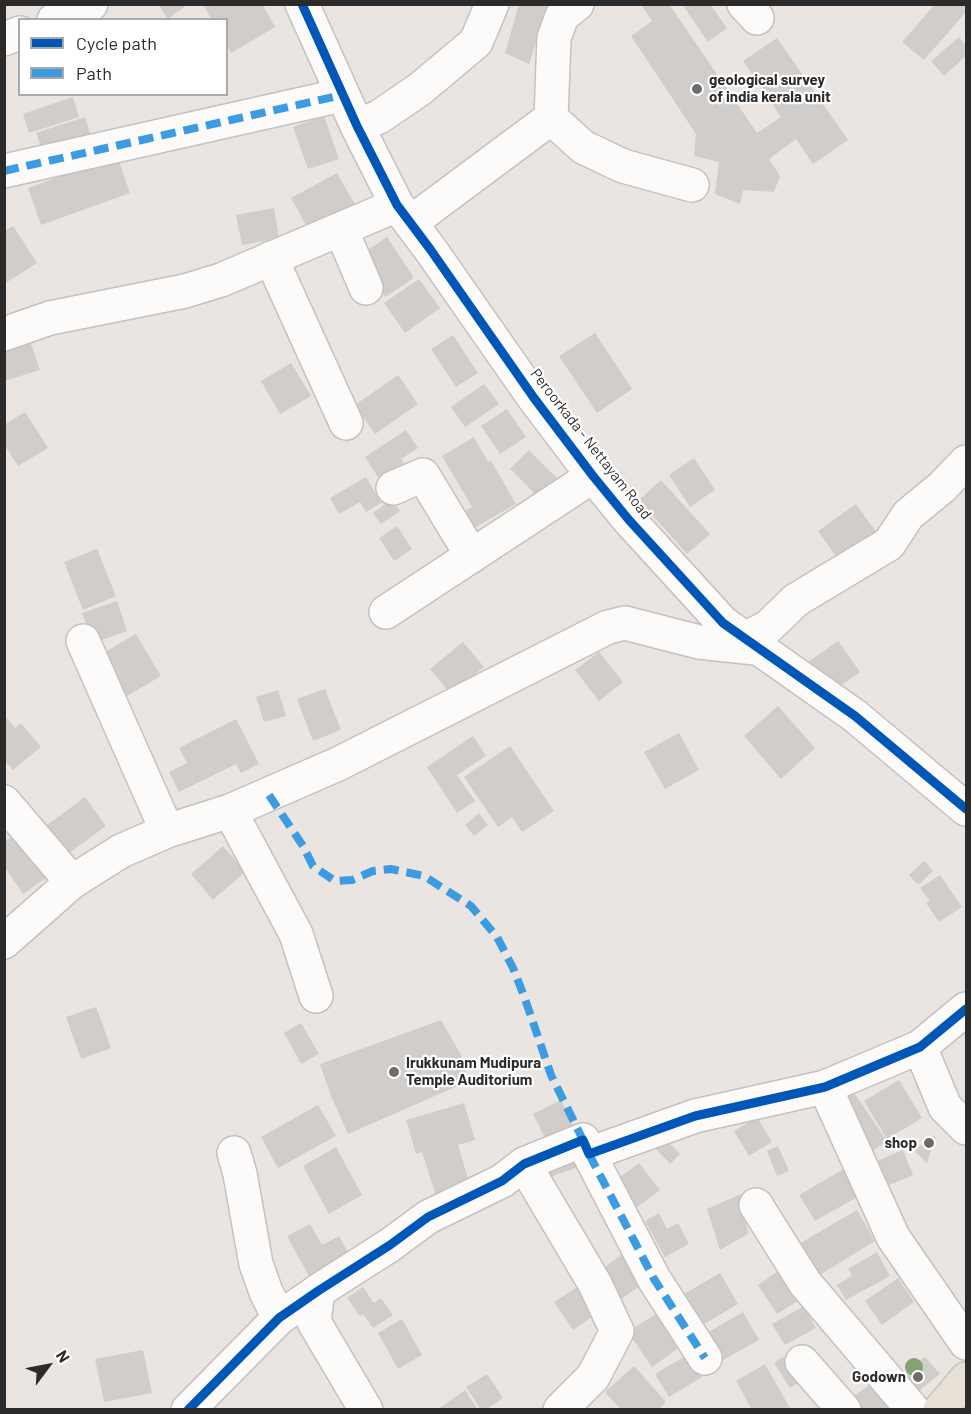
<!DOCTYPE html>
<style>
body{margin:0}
#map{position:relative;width:971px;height:1414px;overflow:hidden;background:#eae5e0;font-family:Barlow,sans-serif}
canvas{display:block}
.frame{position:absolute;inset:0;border:6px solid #2b2b2b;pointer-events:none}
.legend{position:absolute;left:18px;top:18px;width:210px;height:78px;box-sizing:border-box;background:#fff;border:2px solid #aaa;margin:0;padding:8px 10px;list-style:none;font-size:18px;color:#2b2b2b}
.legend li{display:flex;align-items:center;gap:12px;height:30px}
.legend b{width:30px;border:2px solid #aaa}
.north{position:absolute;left:18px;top:1336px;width:60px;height:60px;-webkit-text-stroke:4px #fff;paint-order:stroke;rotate:58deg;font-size:16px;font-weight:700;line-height:24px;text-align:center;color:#2b2b2b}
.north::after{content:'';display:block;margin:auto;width:21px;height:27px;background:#2b2b2b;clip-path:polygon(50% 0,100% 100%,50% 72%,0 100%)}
</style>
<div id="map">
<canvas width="971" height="1414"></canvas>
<div class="frame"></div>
<ul class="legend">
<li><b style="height:8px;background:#0057b8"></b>Cycle path</li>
<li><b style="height:8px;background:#3d9ce1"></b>Path</li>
</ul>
<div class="north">N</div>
</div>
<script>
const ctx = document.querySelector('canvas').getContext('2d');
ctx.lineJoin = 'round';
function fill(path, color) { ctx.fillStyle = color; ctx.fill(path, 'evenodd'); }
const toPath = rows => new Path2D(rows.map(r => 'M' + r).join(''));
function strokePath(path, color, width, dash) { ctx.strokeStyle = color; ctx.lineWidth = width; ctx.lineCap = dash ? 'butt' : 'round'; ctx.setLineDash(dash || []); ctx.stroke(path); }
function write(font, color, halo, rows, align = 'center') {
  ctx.font = font + ' Barlow,sans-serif'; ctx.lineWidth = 4.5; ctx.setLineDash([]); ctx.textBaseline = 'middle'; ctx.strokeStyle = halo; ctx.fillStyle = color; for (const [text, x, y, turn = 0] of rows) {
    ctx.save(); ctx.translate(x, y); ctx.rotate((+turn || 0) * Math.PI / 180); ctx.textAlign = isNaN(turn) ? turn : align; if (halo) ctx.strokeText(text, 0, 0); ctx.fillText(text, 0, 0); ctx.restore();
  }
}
const building = toPath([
 [158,4,188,4,168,19],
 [203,4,262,4,275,27,231,53,226,44,226,20,212,20],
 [519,4,560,4,545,15,529,64,505,53],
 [641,4,669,4,757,133,781,117,743,61,777,38,848,140,813,164,796,139,769,159,780,176,774,192,743,190,740,204,715,194,719,162,694,156,696,134,631,36,652,21],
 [682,4,710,4,727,28,708,42],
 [935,4,966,4,966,12,924,60,902,42],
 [959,37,966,46,966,56,944,76,931,61],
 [73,97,79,117,29,133,23,114],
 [324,116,339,159,308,169,293,127],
 [85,117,92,140,44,156,36,133],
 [117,156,130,193,41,225,28,188],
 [337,173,358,210,312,236,291,198],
 [274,208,279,238,242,245,236,215],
 [13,226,37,263,4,284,4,231],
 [387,237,414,278,385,297,357,257],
 [419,279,440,308,405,333,384,303],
 [595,333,632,389,597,413,559,356],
 [453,335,478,373,456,387,431,349],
 [29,338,40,370,4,381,4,346],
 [291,363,311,396,280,414,261,381],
 [398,375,418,404,375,434,355,405],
 [484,384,499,404,465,427,451,407],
 [507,409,526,437,500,454,481,426],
 [25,412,48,448,18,466,4,444,4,425],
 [406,430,418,448,401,459,409,471,385,488,365,457],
 [474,437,488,462,491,461,516,504,465,533,455,517,472,507,442,456],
 [529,450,557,478,538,497,510,469],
 [694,458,715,490,690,507,669,475],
 [366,477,381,503,366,512,360,502,339,514,330,498],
 [661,480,710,534,687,554,639,500],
 [392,499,400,511,381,524,373,513],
 [856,504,876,532,838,559,818,531],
 [397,526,412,549,394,561,379,538],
 [97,549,116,596,83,610,64,562],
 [117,601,127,631,93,643,82,613],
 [136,634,161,676,120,700,95,658],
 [838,641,860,672,833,691,804,665],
 [463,642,484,667,451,694,430,669],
 [599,652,623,682,599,701,575,670],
 [325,689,341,730,313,741,297,699],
 [278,690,286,716,264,722,256,697],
 [778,706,815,748,781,779,744,736],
 [4,715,15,728,21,723,41,747,13,770,4,760],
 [236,719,259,764,241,773,236,764,179,792,169,772,187,763,179,748],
 [679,733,699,770,665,789,644,752],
 [473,736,486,756,457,775,475,801,457,813,427,767],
 [510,746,554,811,522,832,512,817,498,827,464,777],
 [85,797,106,826,64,857,43,828],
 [479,813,488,825,474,836,465,825],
 [17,834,46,878,23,894,4,866,4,842],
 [223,846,245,872,213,900,191,874],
 [924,861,933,871,918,885,909,875],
 [940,875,962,907,939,922,926,903,930,901,920,888],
 [96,1007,111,1048,81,1059,66,1017],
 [441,1020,460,1053,469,1081,348,1134,331,1096,320,1064],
 [301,1023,319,1054,301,1064,284,1033],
 [899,1080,922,1118,887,1139,864,1101],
 [846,1081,887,1141,866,1155,825,1095],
 [561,1100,578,1137,551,1150,533,1114],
 [464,1103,475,1140,458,1145,470,1186,436,1196,422,1152,416,1154,406,1120],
 [318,1105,336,1136,278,1168,261,1137],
 [757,1117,772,1142,749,1156,734,1131],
 [936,1135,927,1163,914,1150],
 [666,1140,680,1154,670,1164,656,1149],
 [580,1146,586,1164,550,1177,544,1159],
 [778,1146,789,1171,777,1176,767,1151],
 [336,1147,362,1195,329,1214,303,1166],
 [903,1150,913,1175,875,1191,865,1166],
 [639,1163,660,1190,635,1209,615,1181],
 [844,1169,859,1196,815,1221,799,1195],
 [741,1194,748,1234,720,1250,707,1209],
 [857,1210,875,1241,818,1276,799,1244],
 [659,1213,667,1229,678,1223,689,1244,665,1257,645,1221],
 [310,1224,322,1245,339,1236,355,1265,315,1287,287,1236],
 [877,1252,890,1276,846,1300,837,1285,852,1276,848,1269],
 [622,1254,643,1284,617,1302,597,1273],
 [781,1269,801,1299,777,1314,758,1285],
 [720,1273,738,1304,697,1328,679,1297],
 [898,1278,914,1302,882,1325,865,1301],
 [585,1282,604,1309,573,1330,554,1302],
 [363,1287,374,1303,381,1298,393,1315,373,1328,363,1314,360,1316,347,1298],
 [804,1306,816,1328,785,1345,772,1324],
 [660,1311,683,1345,652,1367,628,1332],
 [743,1312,759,1340,723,1360,707,1333],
 [402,1319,422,1355,398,1369,378,1333],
 [143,1350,152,1393,104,1402,95,1359],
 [689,1354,702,1377,669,1397,655,1374],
 [783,1357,800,1382,790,1388,774,1363],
 [925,1357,940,1374,911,1397,897,1380],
 [765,1364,791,1410,752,1410,736,1381],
 [634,1366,666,1402,658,1410,621,1410,605,1392],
 [487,1374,503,1398,485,1410,481,1410,466,1387],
 [882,1377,903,1410,859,1410,851,1398],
 [465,1390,478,1410,437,1410]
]);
const minor = toPath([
 [302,4,357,126,397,205,430,249,534,398,593,476,629,520,723,623,855,716,966,809],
 [744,4,757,18],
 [54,20,91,4],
 [4,39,20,33],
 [551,118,583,147,623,166,692,185],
 [357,126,379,117,420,89,476,42,492,4],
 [4,171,342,95],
 [410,223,551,118,554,38,562,16,577,4],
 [341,229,366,288],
 [271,258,346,423],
 [4,334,50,318,185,291,221,280,397,205],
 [393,488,423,475,472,556],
 [386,612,593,476],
 [745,639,768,627,796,600,889,544,908,515,942,487,966,462],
 [83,641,167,831],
 [4,802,72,882],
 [230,811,296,934,316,996],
 [4,942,72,882,121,851,167,831,230,811,338,764,608,627,625,623,699,642,755,648],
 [920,1047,945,1107,966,1128],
 [825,1087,893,1237,966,1343],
 [234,1153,240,1174,256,1264,266,1292,279,1318],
 [589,1154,654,1279,705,1358],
 [524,1164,595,1284,617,1331,593,1377,560,1410],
 [756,1205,805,1283,913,1410],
 [318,1291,314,1322,366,1410],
 [802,1362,844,1410],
 [188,1410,279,1318,318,1291,390,1245,428,1217,502,1181,524,1164,583,1140,589,1154,695,1116,825,1087,920,1047,966,1009]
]);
const major = toPath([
 [940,1410,966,1379]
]);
const quiet = toPath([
 [4,171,342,95],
 [269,795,303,846,313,866,335,881,352,880,373,871,391,869,424,876,471,906,497,937,513,968,524,996,551,1075,583,1140],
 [589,1154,654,1279,705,1358]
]);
const cycleway = toPath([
 [302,4,357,126,397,205,430,249,534,398,593,476,629,520,723,623,855,716,966,809],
 [188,1410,279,1318,318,1291,390,1245,428,1217,502,1181,524,1164,583,1140,589,1154,695,1116,825,1087,920,1047,966,1009]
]);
const trees = [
 [914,1367]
];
const markers = [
 [697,89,6,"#6e6c6a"],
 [394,1072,6,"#6e6c6a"],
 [929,1143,6,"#6e6c6a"],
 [918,1377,6,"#6e6c6a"]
];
const poiNames = [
 ["geological survey",709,80],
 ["of india kerala unit",709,97],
 ["Irukkunam Mudipura",406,1063],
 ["Temple Auditorium",406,1080],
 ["shop",917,1143,"right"],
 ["Godown",906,1377,"right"]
];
const streetNames = [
 ["Peroorkada - Nettayam Road",591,444,52]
];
fill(building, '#d0cdca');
strokePath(minor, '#c3c2c2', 36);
strokePath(major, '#c5c3c1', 36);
strokePath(minor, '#fcfbfa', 33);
strokePath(major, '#e7e0d4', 33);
strokePath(quiet, '#3d9ce1', 8, [15, 8]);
strokePath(cycleway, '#0057b8', 9);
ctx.fillStyle = '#86a173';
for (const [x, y] of trees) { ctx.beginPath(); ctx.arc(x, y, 9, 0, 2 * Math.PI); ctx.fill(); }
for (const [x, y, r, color] of markers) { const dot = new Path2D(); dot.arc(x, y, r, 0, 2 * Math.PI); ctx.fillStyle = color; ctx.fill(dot); strokePath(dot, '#fff', 2); }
write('bold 15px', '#2b2b2b', '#fff', poiNames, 'left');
write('15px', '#2b2b2b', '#fff', streetNames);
</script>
